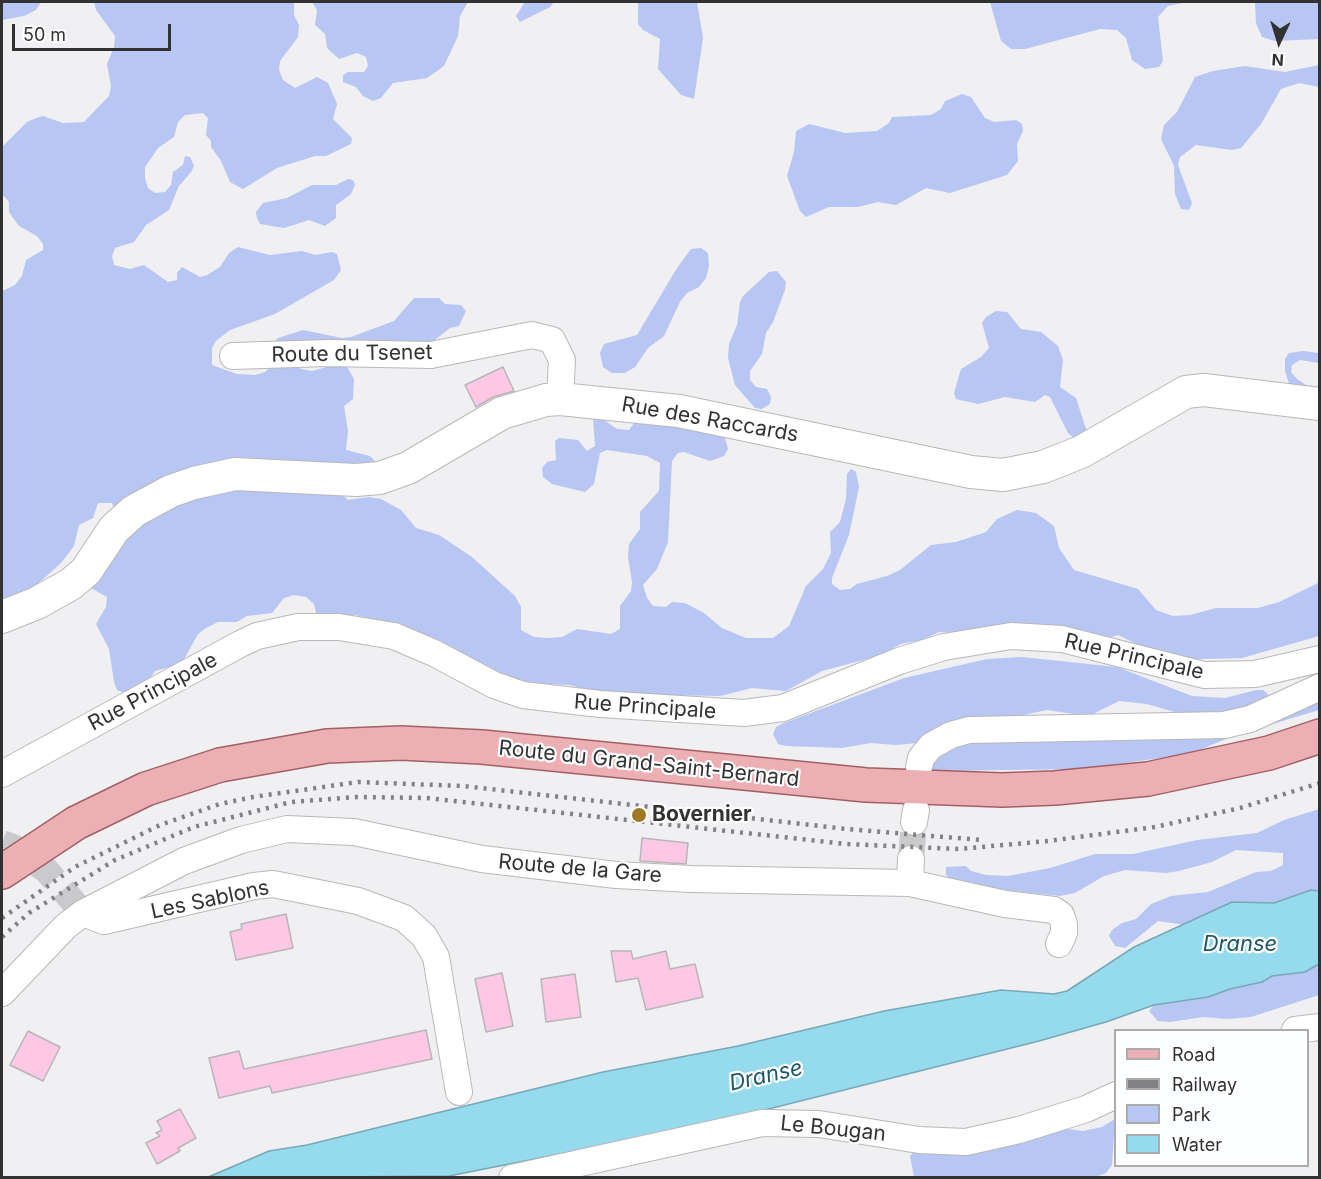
<!DOCTYPE html>
<style>
body{margin:0}
#map{position:relative;width:1321px;height:1179px;overflow:hidden;background:#f0f0f2;font-family:Inter,sans-serif}
canvas{display:block}
.frame{position:absolute;inset:0;border:3px solid #323233;pointer-events:none}
.legend{position:absolute;left:1114px;top:1029px;width:195px;height:138px;box-sizing:border-box;background:#fdfeff;border:2px solid #acacad;margin:0;padding:8px 10px;list-style:none;font-size:18px;color:#323233}
.legend li{display:flex;align-items:center;gap:12px;height:30px}
.legend b{width:30px;border:2px solid #acacad}
.north{position:absolute;left:1249px;top:12px;width:60px;height:60px;-webkit-text-stroke:4px #fdfeff;paint-order:stroke;rotate:184deg;font-size:16px;font-weight:700;line-height:24px;text-align:center;color:#323233}
.north::after{content:'';display:block;margin:auto;width:21px;height:27px;background:#323233;clip-path:polygon(50% 0,100% 100%,50% 72%,0 100%)}
.scale{position:absolute;left:12px;top:24px;width:159px;height:27px;box-sizing:border-box;border:3px solid #323233;border-top:0;padding-left:8px;font-size:18px;line-height:21px;white-space:nowrap;color:#323233;-webkit-text-stroke:4px #fdfeff;paint-order:stroke}
</style>
<div id="map">
<canvas width="1321" height="1179"></canvas>
<div class="frame"></div>
<ul class="legend">
<li><b style="height:8px;background:#ecafb3"></b>Road</li>
<li><b style="height:8px;background:#818183"></b>Railway</li>
<li><b style="height:16px;background:#b7c6f2"></b>Park</li>
<li><b style="height:16px;background:#96daee"></b>Water</li>
</ul>
<div class="north">N</div>
<div class="scale">50 m</div>
</div>
<script>
const ctx = document.querySelector('canvas').getContext('2d');
ctx.lineJoin = 'round';
function fill(path, color) { ctx.fillStyle = color; ctx.fill(path, 'evenodd'); }
const toPath = rows => new Path2D(rows.map(r => 'M' + r).join(''));
function strokePath(path, color, width, dash) { ctx.strokeStyle = color; ctx.lineWidth = width; ctx.lineCap = dash ? 'butt' : 'round'; ctx.setLineDash(dash || []); ctx.stroke(path); }
function write(font, color, halo, rows, align = 'center') {
  ctx.font = font + ' Inter,sans-serif'; ctx.lineWidth = 4.5; ctx.setLineDash([]); ctx.textBaseline = 'middle'; ctx.strokeStyle = halo; ctx.fillStyle = color; for (const [text, x, y, turn = 0] of rows) {
    ctx.save(); ctx.translate(x, y); ctx.rotate((+turn || 0) * Math.PI / 180); ctx.textAlign = isNaN(turn) ? turn : align; if (halo) ctx.strokeText(text, 0, 0); ctx.fillText(text, 0, 0); ctx.restore();
  }
}
const green = toPath([
 [2,2,41,2,36,10,24,16,2,20],
 [94,2,294,2,294,15,299,25,298,37,280,61,279,70,283,80,295,88,317,77,328,83,337,104,333,119,352,138,351,144,326,156,315,156,277,168,243,189,230,182,221,161,211,147,211,141,206,135,208,118,203,113,185,115,178,122,174,137,158,148,150,160,145,167,145,178,148,188,155,193,165,192,171,185,173,172,183,165,185,156,190,157,194,166,191,172,179,186,169,210,146,225,134,242,115,248,112,256,114,265,130,269,144,265,168,282,177,280,177,273,182,267,200,277,207,275,220,267,229,253,238,247,270,255,302,251,315,255,332,252,337,254,341,270,334,280,275,314,230,330,216,341,212,348,212,365,237,374,255,375,265,372,272,366,272,344,278,338,303,330,342,338,351,337,394,321,414,298,439,298,445,304,461,305,466,311,459,326,450,328,431,343,293,363,301,369,312,371,341,363,347,367,354,379,353,399,344,406,348,431,346,450,370,456,375,461,340,493,348,500,368,497,381,499,401,510,416,528,439,535,472,557,515,596,521,607,521,630,534,637,548,638,562,637,577,629,611,634,620,629,620,606,631,591,632,582,628,557,629,544,640,529,640,512,659,491,660,463,647,456,607,450,600,453,594,484,585,492,552,484,543,477,542,468,547,462,556,460,555,441,559,438,578,440,587,451,595,446,593,419,601,418,617,429,629,430,639,416,722,428,728,449,724,456,710,461,684,452,678,453,672,461,668,542,657,569,643,585,647,598,653,606,666,607,672,602,685,603,704,613,722,628,746,638,773,638,789,626,806,586,823,569,831,553,830,532,840,522,846,499,847,474,851,469,856,472,859,487,849,535,832,578,832,584,840,590,850,589,857,584,887,576,900,570,931,545,956,542,986,532,997,519,1017,510,1036,513,1054,526,1059,548,1074,570,1138,589,1156,610,1173,616,1190,615,1216,608,1258,608,1279,602,1320,582,1319,636,1242,658,1169,660,1118,635,1102,640,939,632,922,640,901,644,878,656,822,671,786,691,752,688,720,696,601,694,570,685,519,683,378,624,373,619,355,615,327,618,316,613,314,604,306,597,294,595,284,598,272,613,247,616,237,622,218,622,206,628,198,634,183,661,173,666,155,671,145,687,124,693,117,690,114,682,109,649,96,624,106,607,107,597,89,587,116,512,112,503,98,503,93,518,79,525,74,546,61,563,2,616,2,291,15,285,22,276,26,260,43,250,43,244,37,236,19,226,9,212,9,202,2,194,2,147,27,122,36,118,43,116,63,123,84,122,109,96,111,86,107,64,114,47,115,36,96,10],
 [312,2,468,2,460,16,458,36,444,66,427,78,393,83,381,98,373,101,363,96,356,87,343,82,343,75,348,72,364,72,368,66,366,57,357,53,339,59,327,48,325,34,315,25,317,10],
 [525,2,554,2,550,7,520,22,516,16],
 [638,2,697,2,703,38,694,99,681,95,658,69,660,39,643,30,638,24],
 [990,2,1187,2,1168,6,1158,17,1163,61,1159,67,1145,69,1132,60,1126,38,1117,30,1100,29,1025,49,1011,49,1001,41],
 [1255,2,1319,2,1319,39,1275,41,1262,37,1256,23],
 [1319,65,1319,87,1299,83,1281,89,1261,124,1241,148,1232,150,1196,145,1180,157,1178,165,1192,203,1189,210,1181,209,1175,194,1174,166,1161,139,1164,125,1177,112,1195,77,1213,71,1245,66,1285,72],
 [962,94,971,97,985,118,994,122,1016,120,1022,124,1023,131,1017,144,1018,161,1007,175,950,193,926,188,896,205,878,202,858,207,829,207,806,217,800,211,787,176,794,152,796,131,809,124,845,133,877,131,889,123,892,117,931,115,941,109,945,101],
 [348,179,353,180,355,185,351,194,336,205,336,218,325,226,309,220,284,228,260,224,257,218,256,212,263,203,287,198,312,185,336,185],
 [701,248,708,253,709,266,706,278,699,287,687,293,680,302,664,336,648,348,635,367,625,373,612,373,603,367,600,353,604,344,637,335,677,268,691,249],
 [777,271,786,282,785,290,773,322,766,333,762,354,750,371,750,380,756,387,767,389,771,397,770,404,762,409,755,408,735,385,728,358,729,344,737,325,740,302,743,296,769,272],
 [996,311,1007,312,1021,329,1041,332,1058,346,1063,360,1060,387,1076,398,1087,432,1074,438,1068,433,1050,397,1045,395,1035,402,1005,397,978,404,956,399,954,393,961,369,981,357,989,348,982,323,986,317],
 [1303,351,1319,353,1319,363,1300,360,1292,365,1291,372,1297,379,1306,385,1319,387,1319,398,1305,396,1289,384,1285,371,1285,359,1289,353],
 [1022,657,1117,667,1192,696,1225,698,1256,690,1263,690,1268,694,1266,702,1257,710,1185,715,1147,704,1119,701,1093,714,1074,714,1047,710,987,723,918,743,895,745,871,743,842,748,786,746,778,744,773,734,776,727,784,723,904,678,987,659],
 [1319,693,1319,710,1233,736,1190,754,1080,769,926,771,928,762,956,739,1158,731],
 [1319,809,1319,891,1311,890,1274,903,1232,902,1186,925,1158,921,1125,948,1115,946,1109,936,1112,930,1122,923,1136,919,1151,904,1171,896,1208,892,1256,872,1271,871,1283,865,1283,853,1236,850,1212,862,1179,871,1166,873,1125,870,1104,876,1075,893,1060,896,958,885,946,875,946,867,966,866,971,871,986,875,1008,876,1050,868,1095,854,1133,854,1197,840,1257,833,1284,820],
 [1319,964,1319,995,1251,1017,1228,1019,1203,1017,1170,1022,1158,1021,1149,1011,1154,1005,1208,997,1230,989,1262,982,1272,976,1305,972],
 [1115,1119,1112,1165,1106,1173,1098,1176,914,1177,910,1156,915,1150,1051,1127,1083,1131,1102,1127]
]);
const water = toPath([
 [1311,890,1319,891,1319,964,1305,972,1272,976,1262,982,1230,989,1208,997,1154,1005,1106,1022,1039,1041,701,1126,449,1176,206,1178,269,1151,307,1145,603,1072,738,1046,884,1011,1001,990,1054,994,1067,991,1134,947,1232,902,1274,903,1311,890]
]);
const building = toPath([
 [503,367,514,391,493,397,476,407,465,385,503,367],
 [642,838,688,843,686,864,640,861,642,838],
 [286,914,293,948,236,960,230,932,242,929,241,924,286,914],
 [611,951,631,951,633,959,666,951,670,969,695,964,703,997,646,1010,638,978,616,982,611,951],
 [502,973,513,1026,486,1032,475,979,502,973],
 [575,974,581,1017,546,1022,541,979,575,974],
 [426,1030,432,1059,272,1093,270,1086,219,1098,209,1058,239,1051,244,1069,426,1030],
 [28,1031,60,1047,43,1081,10,1065,28,1031],
 [180,1109,196,1138,178,1148,180,1151,157,1164,146,1143,160,1136,156,1133,162,1130,157,1121,180,1109]
]);
const minorTunnel = toPath([
 [2,843,15,848,47,871,83,913],
 [911,859,914,822]
]);
const minor = toPath([
 [233,356,328,353,431,355,532,335,552,340,562,360,560,399],
 [919,767,921,758,931,746,951,735,969,730,1224,725,1250,719,1320,687],
 [2,774,240,644,257,636,298,627,339,627,394,636,434,653,494,685,523,695,600,704,744,713,783,708,899,661,944,647,1011,636,1062,639,1204,675,1255,674,1320,659],
 [914,822,916,810],
 [910,883,911,859],
 [83,913,104,921,254,886,273,884,358,901,404,918,424,936,436,957,459,1092],
 [2,993,66,926,83,913,184,861,241,840,287,829,354,832,482,859,616,875,691,879,910,883,1005,904,1054,910,1061,915,1064,924,1064,933,1059,944],
 [1295,1030,1320,1027],
 [512,1178,762,1123,819,1124,919,1140,966,1142,1019,1130,1086,1109,1116,1095]
]);
const tertiary = toPath([
 [2,617,37,603,71,584,86,571,114,529,134,511,171,491,194,483,235,474,356,480,380,478,408,468,502,413,546,400,560,399,679,411,971,472,1003,475,1043,467,1081,452,1186,392,1204,390,1320,404]
]);
const primary = toPath([
 [2,872,76,823,146,789,220,765,327,746,401,743,482,747,866,785,1002,790,1055,788,1148,779,1269,753,1320,736]
]);
const rail = toPath([
 [2,918,75,867,160,825,220,804,253,797,358,782,463,786,847,829,981,840],
 [2,937,29,913,115,860,194,827,291,802,357,797,427,798,846,844,959,849,1048,841,1155,827,1240,808,1320,783]
]);
const markers = [
 [639,815,8,"#9f7825"]
];
const streetNames = [
 ["Route du Tsenet",352,354,-1],
 ["Rue des Raccards",710,420,10],
 ["Rue Principale",1134,657,13],
 ["Rue Principale",153,692,-28],
 ["Rue Principale",645,707,4],
 ["Route du Grand-Saint-Bernard",649,764,6],
 ["Route de la Gare",580,869,5],
 ["Les Sablons",210,900,-12],
 ["Le Bougan",833,1129,6]
];
const poiNames = [
 ["Bovernier",652,815]
];
const waterNames = [
 ["Dranse",1240,944],
 ["Dranse",766,1076,-13]
];
fill(green, '#b7c6f2');
fill(water, '#96daee');
strokePath(water, '#78a8b6', 1.5);
fill(building, '#fec7e6');
strokePath(building, '#b7b6b7', 1.5);
strokePath(minorTunnel, '#cacacc', 26, [26, 13]);
strokePath(minor, '#b8b8b9', 28);
strokePath(tertiary, '#b8b8b9', 34);
strokePath(primary, '#a26065', 36);
strokePath(minor, '#fff', 26);
strokePath(tertiary, '#fff', 32);
strokePath(primary, '#ecafb3', 33);
strokePath(rail, '#818183', 4.5, [3, 6]);
for (const [x, y, r, color] of markers) { const dot = new Path2D(); dot.arc(x, y, r, 0, 2 * Math.PI); ctx.fillStyle = color; ctx.fill(dot); strokePath(dot, '#fdfeff', 2); }
write('21px', '#323233', '#fdfeff', streetNames);
write('bold 21px', '#323233', '#fdfeff', poiNames, 'left');
write('italic 22px', '#1e5665', '#fdfeff', waterNames);
</script>
